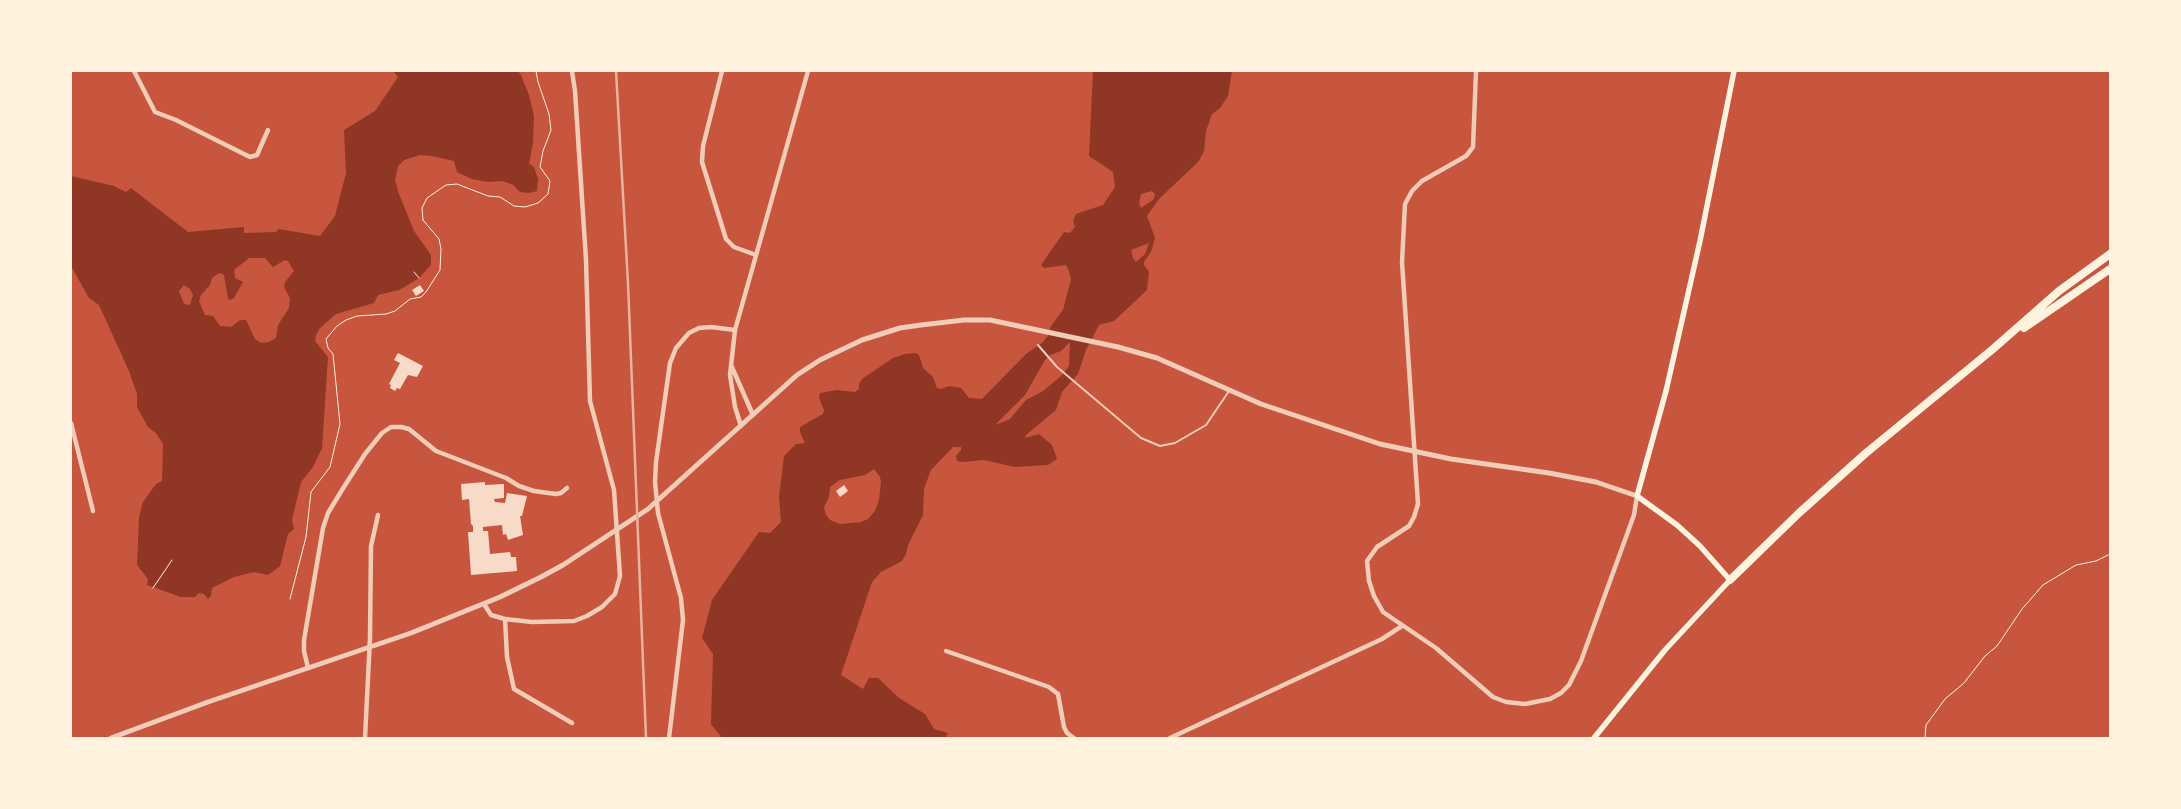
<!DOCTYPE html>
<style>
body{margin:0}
#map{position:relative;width:2181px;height:809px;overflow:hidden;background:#c8553d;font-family:Helvetica,sans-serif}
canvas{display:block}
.frame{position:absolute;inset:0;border:72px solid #fff3e0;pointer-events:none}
</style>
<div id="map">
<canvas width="2181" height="809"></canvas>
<div class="frame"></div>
</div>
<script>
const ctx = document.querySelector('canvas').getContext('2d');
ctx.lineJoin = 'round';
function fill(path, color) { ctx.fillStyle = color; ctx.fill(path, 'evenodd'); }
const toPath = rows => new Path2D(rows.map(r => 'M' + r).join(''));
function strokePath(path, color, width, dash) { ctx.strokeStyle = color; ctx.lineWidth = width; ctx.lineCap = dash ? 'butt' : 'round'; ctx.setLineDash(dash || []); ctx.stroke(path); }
const water = toPath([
 [393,71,516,71,520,73,529,95,534,116,533,143,529,164,534,167,538,179,537,191,529,193,520,192,513,185,503,181,488,182,472,179,457,172,454,161,432,156,420,155,404,160,398,166,395,180,399,194,414,231,431,255,431,265,419,278,408,285,399,290,378,295,374,303,336,314,320,328,316,335,315,341,328,357,322,448,313,467,301,482,292,520,294,529,288,534,280,566,268,575,254,572,234,577,212,588,211,596,208,599,204,594,199,593,195,597,181,597,147,585,148,579,137,565,139,517,143,502,156,484,162,481,163,444,156,433,148,427,137,407,137,394,129,371,99,305,89,298,71,266,71,176,114,186,126,192,131,188,188,232,244,227,244,233,276,232,279,229,320,236,335,216,346,173,344,130,375,111,398,77],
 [249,258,265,258,273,267,285,260,288,261,294,271,285,282,284,287,290,298,289,308,278,325,276,338,269,342,261,343,255,339,246,320,240,320,231,327,220,326,213,316,205,315,199,301,201,295,210,285,212,278,219,273,224,275,228,298,230,300,234,298,243,282,235,278,234,270],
 [184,285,190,289,193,295,190,305,184,304,179,291],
 [1093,71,1232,71,1228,96,1220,108,1212,114,1206,131,1204,151,1199,161,1159,199,1147,216,1155,238,1151,252,1144,262,1144,265,1149,272,1147,290,1114,321,1099,325,1086,350,1078,374,1062,392,1056,410,1026,435,1025,438,1039,434,1052,445,1057,459,1048,465,1015,467,984,460,962,462,957,461,956,456,961,450,961,447,953,447,931,470,929,475,924,489,923,515,908,545,906,554,902,561,881,572,872,582,841,675,863,689,869,678,878,678,899,698,925,714,934,729,948,733,945,738,722,738,711,724,713,654,702,638,712,600,759,532,770,533,781,522,779,497,784,456,796,444,805,443,800,432,800,427,823,414,824,410,819,398,820,393,837,390,855,392,859,389,859,384,862,379,893,358,905,354,916,353,919,355,923,368,933,377,937,388,941,389,949,386,961,388,969,398,982,399,1026,354,1042,343,1048,336,1051,326,1063,310,1071,279,1069,271,1066,265,1044,268,1041,265,1064,232,1070,233,1075,227,1073,221,1076,214,1103,205,1115,187,1113,172,1089,156],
 [1152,191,1155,194,1154,199,1141,208,1139,203,1141,194],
 [1149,243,1145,254,1136,262,1133,258,1131,250],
 [1070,342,1069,366,1061,376,1043,391,1026,400,1010,419,995,425,1025,395,1045,360,1050,355,1061,351],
 [874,469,880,477,881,482,879,500,875,511,868,519,861,522,840,524,830,520,826,515,824,507,829,497,830,487,840,480,865,475]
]);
const building = toPath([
 [420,285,424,291,416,296,412,290],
 [398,353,423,366,417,377,408,375,400,389,397,388,395,391,390,388,391,385,389,384,400,363,394,360],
 [485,482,485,485,504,484,504,498,494,499,495,502,505,503,507,493,527,496,522,516,520,516,523,535,508,540,506,534,503,535,502,525,483,527,483,531,488,531,490,554,510,552,511,557,516,557,517,571,471,575,468,532,473,532,473,526,471,524,469,499,462,500,461,484],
 [844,485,848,491,840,497,836,491]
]);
const path = toPath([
 [414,272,419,278],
 [153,588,172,560],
 [290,599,306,537,311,492,330,467,340,424,333,354,328,348,326,339,337,326,346,320,357,316,386,314,395,311,410,299,421,297,426,292,440,270,441,249,439,239,423,220,422,208,427,198,446,185,457,184,488,196,500,197,514,206,525,207,538,203,548,194,550,181,540,167,543,151,551,130,549,114,538,82,536,71],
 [1925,738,1926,725,1945,699,1964,683,1985,656,1997,646,2022,609,2043,585,2076,565,2096,561,2110,554]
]);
const service = toPath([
 [1038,345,1057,367,1141,438,1160,446,1175,443,1206,425,1229,391]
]);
const minor = toPath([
 [134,71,155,112,176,120,250,157,257,155,268,130],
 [722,71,703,146,702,162,726,239,734,247,756,255],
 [1476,71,1473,147,1466,156,1422,181,1412,191,1405,204,1402,262,1418,504,1414,517,1409,526,1377,547,1367,561,1369,581,1374,596,1383,612,1436,648,1493,697,1506,702,1525,704,1550,699,1561,693,1569,685,1581,661,1634,515,1637,496],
 [731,365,753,415],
 [71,423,93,511],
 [741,426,735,407,730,375,735,330,808,71],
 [484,604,491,615,505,619,532,622,574,621,587,616,602,607,615,594,620,576,614,490,590,401,586,260,575,91,572,71],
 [505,619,507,657,514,689,572,723],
 [946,651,1049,687,1058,694,1064,727,1067,733,1074,738],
 [308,668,304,651,304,640,323,528,328,513,342,490,365,454,382,433,391,427,401,427,409,429,436,451,506,478,519,486,534,491,556,494,561,493,567,488],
 [365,738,370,638,371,546,378,515],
 [669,738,683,620,681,598,658,513,655,482,656,462,670,363,676,348,689,333,699,328,711,327,735,330],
 [1170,738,1382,639,1402,626]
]);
const tertiary = toPath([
 [111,738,208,702,411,633,500,597,541,577,563,565,648,509,797,375,820,360,862,340,900,328,921,325,964,320,990,320,1118,347,1157,358,1261,404,1380,444,1451,459,1549,473,1596,482,1637,496]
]);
const secondary = toPath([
 [1594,738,1665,650,1730,580,1700,546,1677,525,1637,496,1666,391,1700,241,1734,71]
]);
const motorway = toPath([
 [2024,328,2110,269],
 [1730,580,1799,513,1866,453,1993,349,2059,291,2110,254]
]);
const rail = toPath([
 [616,71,628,283,646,738]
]);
fill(water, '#8f3625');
fill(building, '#f7dbc8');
strokePath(path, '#fff3e0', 1);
strokePath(service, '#f1ccb7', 2);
strokePath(minor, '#f1ccb7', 4.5);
strokePath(tertiary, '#f1ccb7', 5);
strokePath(secondary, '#fff3e0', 5.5);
strokePath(motorway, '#fff3e0', 8);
strokePath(rail, '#e9b49f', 2.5);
</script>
